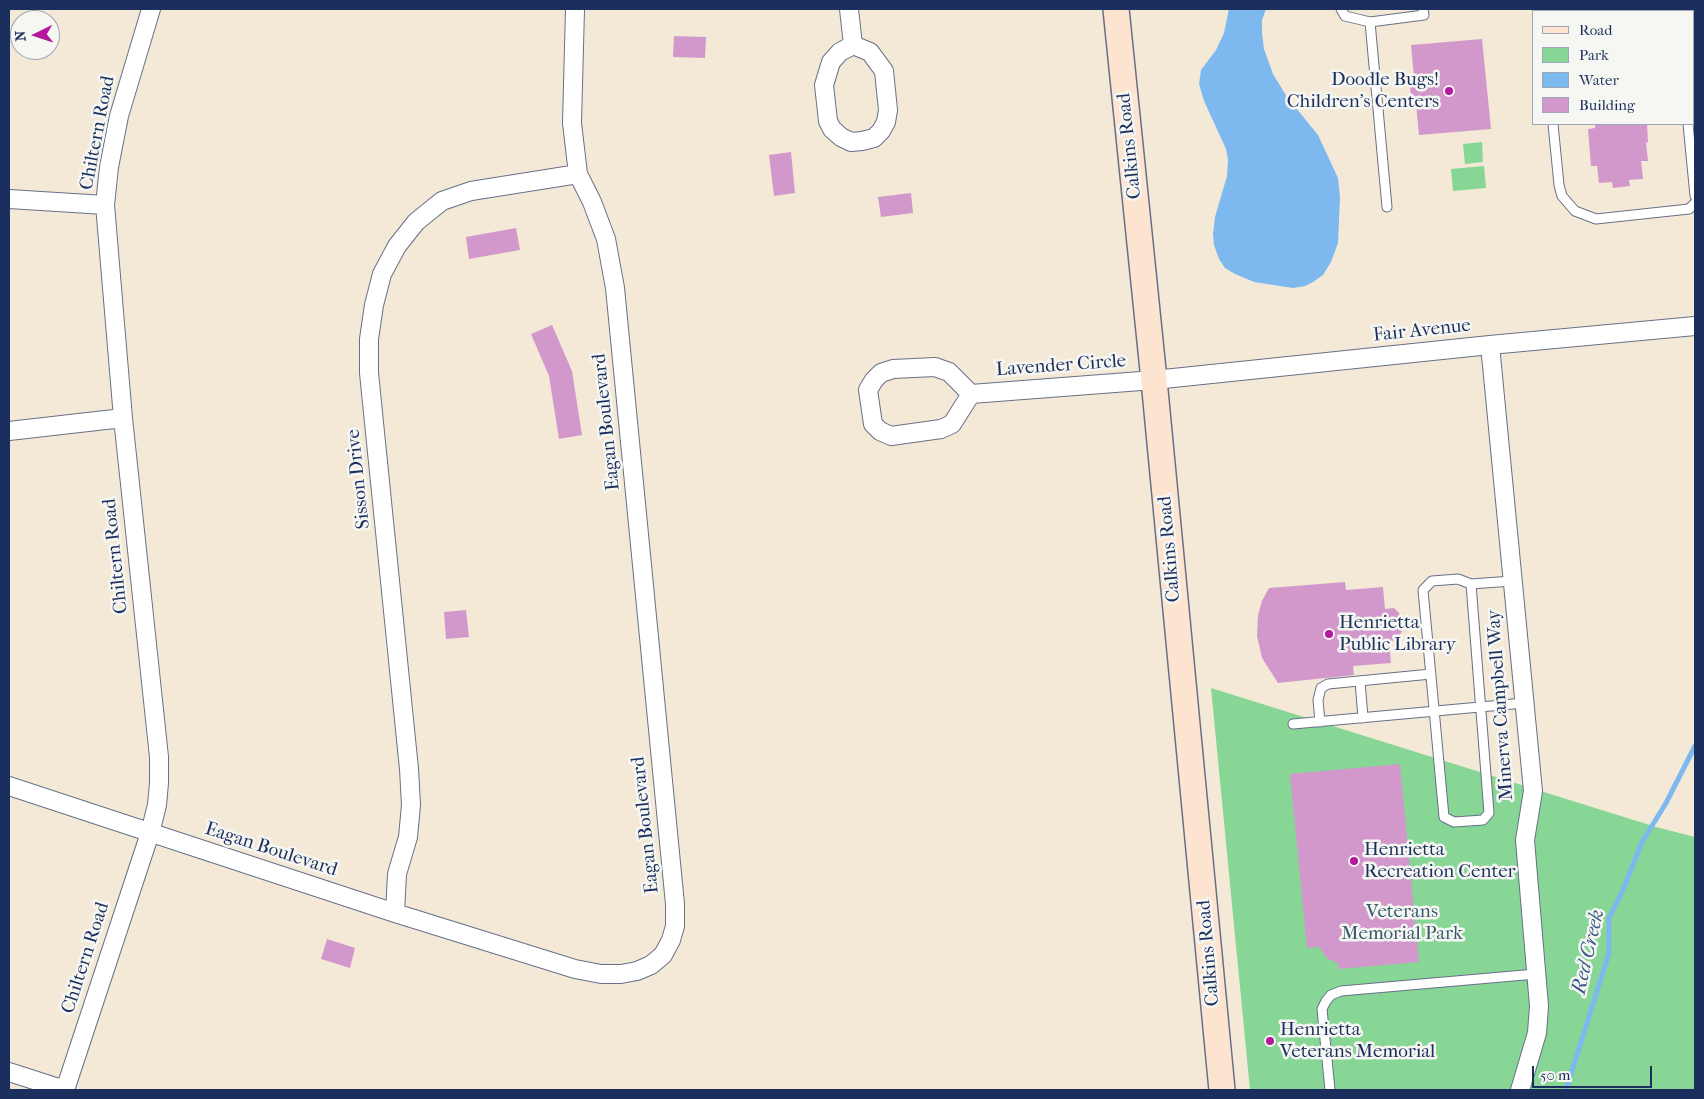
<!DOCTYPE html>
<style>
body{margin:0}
#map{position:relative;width:1704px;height:1099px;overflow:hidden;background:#f4e9d7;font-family:"IM FELL French Canon",serif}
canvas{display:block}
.frame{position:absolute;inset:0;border:10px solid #1b2f5e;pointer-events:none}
.legend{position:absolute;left:1532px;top:10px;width:162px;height:115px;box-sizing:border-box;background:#f6f6f2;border:1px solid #9ea6b7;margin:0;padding:6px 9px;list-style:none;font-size:15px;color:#1b2f5e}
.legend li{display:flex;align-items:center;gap:10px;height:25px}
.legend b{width:25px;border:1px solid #9ea6b7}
.north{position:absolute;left:10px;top:10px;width:50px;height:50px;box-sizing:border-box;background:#f6f6f2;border:1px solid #9ea6b7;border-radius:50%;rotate:266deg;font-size:14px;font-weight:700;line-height:20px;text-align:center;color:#1b2f5e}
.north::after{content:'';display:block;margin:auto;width:18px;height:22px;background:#b5179e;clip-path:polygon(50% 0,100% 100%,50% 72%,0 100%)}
.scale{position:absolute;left:1532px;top:1066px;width:120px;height:22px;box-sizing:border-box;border:2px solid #1b2f5e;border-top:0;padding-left:6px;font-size:15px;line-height:18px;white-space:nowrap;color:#1b2f5e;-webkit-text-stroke:4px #f6f6f2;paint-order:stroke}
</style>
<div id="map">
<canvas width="1704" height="1099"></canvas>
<div class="frame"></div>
<ul class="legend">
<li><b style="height:6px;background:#fde4d1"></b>Road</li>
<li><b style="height:14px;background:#87d695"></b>Park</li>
<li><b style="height:14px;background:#7db9ef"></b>Water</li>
<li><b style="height:14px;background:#d398cb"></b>Building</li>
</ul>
<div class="north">N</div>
<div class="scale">50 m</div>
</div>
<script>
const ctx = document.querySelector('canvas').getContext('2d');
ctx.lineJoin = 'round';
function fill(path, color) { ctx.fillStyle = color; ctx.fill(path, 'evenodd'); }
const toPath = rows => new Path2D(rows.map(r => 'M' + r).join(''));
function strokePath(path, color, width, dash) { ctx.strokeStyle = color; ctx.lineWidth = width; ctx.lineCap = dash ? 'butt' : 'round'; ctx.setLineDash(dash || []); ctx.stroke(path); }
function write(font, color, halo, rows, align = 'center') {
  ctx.font = font + ' "IM FELL French Canon",serif'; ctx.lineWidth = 5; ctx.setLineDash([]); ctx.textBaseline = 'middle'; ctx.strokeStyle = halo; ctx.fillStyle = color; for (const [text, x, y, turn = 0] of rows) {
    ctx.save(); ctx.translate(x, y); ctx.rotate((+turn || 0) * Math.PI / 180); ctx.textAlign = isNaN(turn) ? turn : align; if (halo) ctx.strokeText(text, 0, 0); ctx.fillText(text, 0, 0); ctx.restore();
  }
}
const green = toPath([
 [1482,142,1483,162,1465,164,1463,144],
 [1484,166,1486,188,1453,191,1451,169],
 [1211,688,1656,827,1695,837,1695,1090,1250,1090]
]);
const water = toPath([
 [1229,9,1266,9,1262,20,1262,33,1264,49,1273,74,1287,97,1318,135,1338,178,1340,197,1338,243,1331,262,1323,275,1313,282,1305,286,1293,288,1254,282,1235,274,1225,268,1219,259,1214,245,1213,234,1215,217,1227,176,1228,160,1226,149,1204,101,1199,84,1201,70,1216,50,1224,33]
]);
const stream = toPath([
 [1566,1090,1609,953,1609,918,1623,890,1642,842,1666,803,1695,746]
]);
const building = toPath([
 [674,36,706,37,705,58,673,57],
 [1482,39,1491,129,1419,135,1416,104,1412,104,1409,78,1414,77,1411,45],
 [1595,124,1647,124,1648,142,1646,143,1648,161,1641,161,1643,179,1629,180,1630,186,1613,188,1612,182,1599,183,1597,166,1591,166,1588,129,1595,128],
 [791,152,795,193,774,196,769,155],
 [911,193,913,213,881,217,878,197],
 [516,228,520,250,469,259,466,237],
 [552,325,572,371,582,435,559,439,549,376,531,334],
 [1345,582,1346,590,1383,587,1385,609,1394,608,1399,613,1402,622,1402,631,1398,640,1389,641,1391,663,1353,666,1354,675,1278,683,1262,658,1257,636,1258,615,1262,601,1269,588],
 [466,610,469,637,446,639,444,612],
 [1400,764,1419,962,1339,969,1338,963,1328,959,1319,947,1307,948,1290,774],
 [327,939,355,948,350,968,321,959]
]);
const service = toPath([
 [1341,9,1345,16,1370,22,1424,15,1423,9],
 [1543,9,1543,11],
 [1677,9,1677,11],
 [1370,22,1387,207],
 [1553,124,1559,185,1562,196,1575,211,1596,219,1689,209,1695,203],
 [1688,124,1695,196],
 [1458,579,1471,584,1489,813,1483,820,1454,822,1444,817,1423,590,1432,581,1458,579],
 [1471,584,1512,581],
 [1360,681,1363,718],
 [1320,722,1318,700,1321,688,1328,684,1431,674],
 [1293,724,1524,703],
 [1330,1090,1322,1009,1326,1001,1331,995,1341,991,1536,974]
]);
const minor = toPath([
 [849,9,853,45],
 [853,45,870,52,884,71,888,110,886,122,881,131,874,138,862,141,851,142,841,137,832,129,828,121,824,85,831,62,840,52,853,45],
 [9,199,105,205],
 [1490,345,1533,791,1525,840,1539,1006,1537,1033,1520,1090],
 [971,394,952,424,941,429,891,436,880,431,873,424,868,390,874,380,881,373,893,369,935,367,949,372,971,394,1154,380,1490,345,1695,326],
 [9,431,123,418],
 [9,786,395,913,575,969,601,974,621,974,637,971,651,965,663,955,671,940,675,926,675,904,615,288,606,239,592,202,578,174,572,123,575,9],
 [395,913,397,874,408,837,411,805,409,769,369,373,369,339,374,305,382,274,397,246,416,222,442,201,471,191,578,174],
 [9,1072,65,1090],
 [65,1090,150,833,157,805,159,783,159,757,123,418,105,205,109,167,119,116,151,9]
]);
const secondary = toPath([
 [1116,9,1154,380,1222,1090]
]);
const markers = [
 [1449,91,5,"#b5179e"],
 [1329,634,5,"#b5179e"],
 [1354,861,5,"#b5179e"],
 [1270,1041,5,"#b5179e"]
];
const poiNames = [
 ["Doodle Bugs!",1439,80,"right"],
 ["Children's Centers",1439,102,"right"],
 ["Henrietta",1339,623],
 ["Public Library",1339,645],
 ["Henrietta",1364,850],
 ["Recreation Center",1364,872],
 ["Henrietta",1280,1030],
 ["Veterans Memorial",1280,1052]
];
const streetNames = [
 ["Chiltern Road",98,133,-79],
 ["Calkins Road",1130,146,-96],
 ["Fair Avenue",1422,331,-6],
 ["Lavender Circle",1061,366,-4],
 ["Eagan Boulevard",607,422,-96],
 ["Sisson Drive",359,479,-96],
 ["Calkins Road",1170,549,-95],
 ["Chiltern Road",116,556,-96],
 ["Minerva Campbell Way",1501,705,-94],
 ["Eagan Boulevard",646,825,-96],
 ["Eagan Boulevard",271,850,18],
 ["Calkins Road",1209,953,-95],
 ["Chiltern Road",86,958,-72]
];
const parkNames = [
 ["Veterans",1402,912],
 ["Memorial Park",1402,934]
];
const waterNames = [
 ["Red Creek",1589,952,-77]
];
fill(green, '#87d695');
fill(water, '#7db9ef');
strokePath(stream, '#7db9ef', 5);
fill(building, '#d398cb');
strokePath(service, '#677088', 11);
strokePath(minor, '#677088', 20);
strokePath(secondary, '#677088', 28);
strokePath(service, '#fff', 9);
strokePath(minor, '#fff', 18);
strokePath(secondary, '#fde4d1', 25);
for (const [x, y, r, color] of markers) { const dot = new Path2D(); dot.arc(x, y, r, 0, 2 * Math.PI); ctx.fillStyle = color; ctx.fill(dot); strokePath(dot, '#f6f6f2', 2); }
write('19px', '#1b2f5e', '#f6f6f2', poiNames, 'left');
write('19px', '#1b2f5e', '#f6f6f2', streetNames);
write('19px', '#36596c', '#f6f6f2', parkNames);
write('italic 20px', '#38588a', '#f6f6f2', waterNames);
</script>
